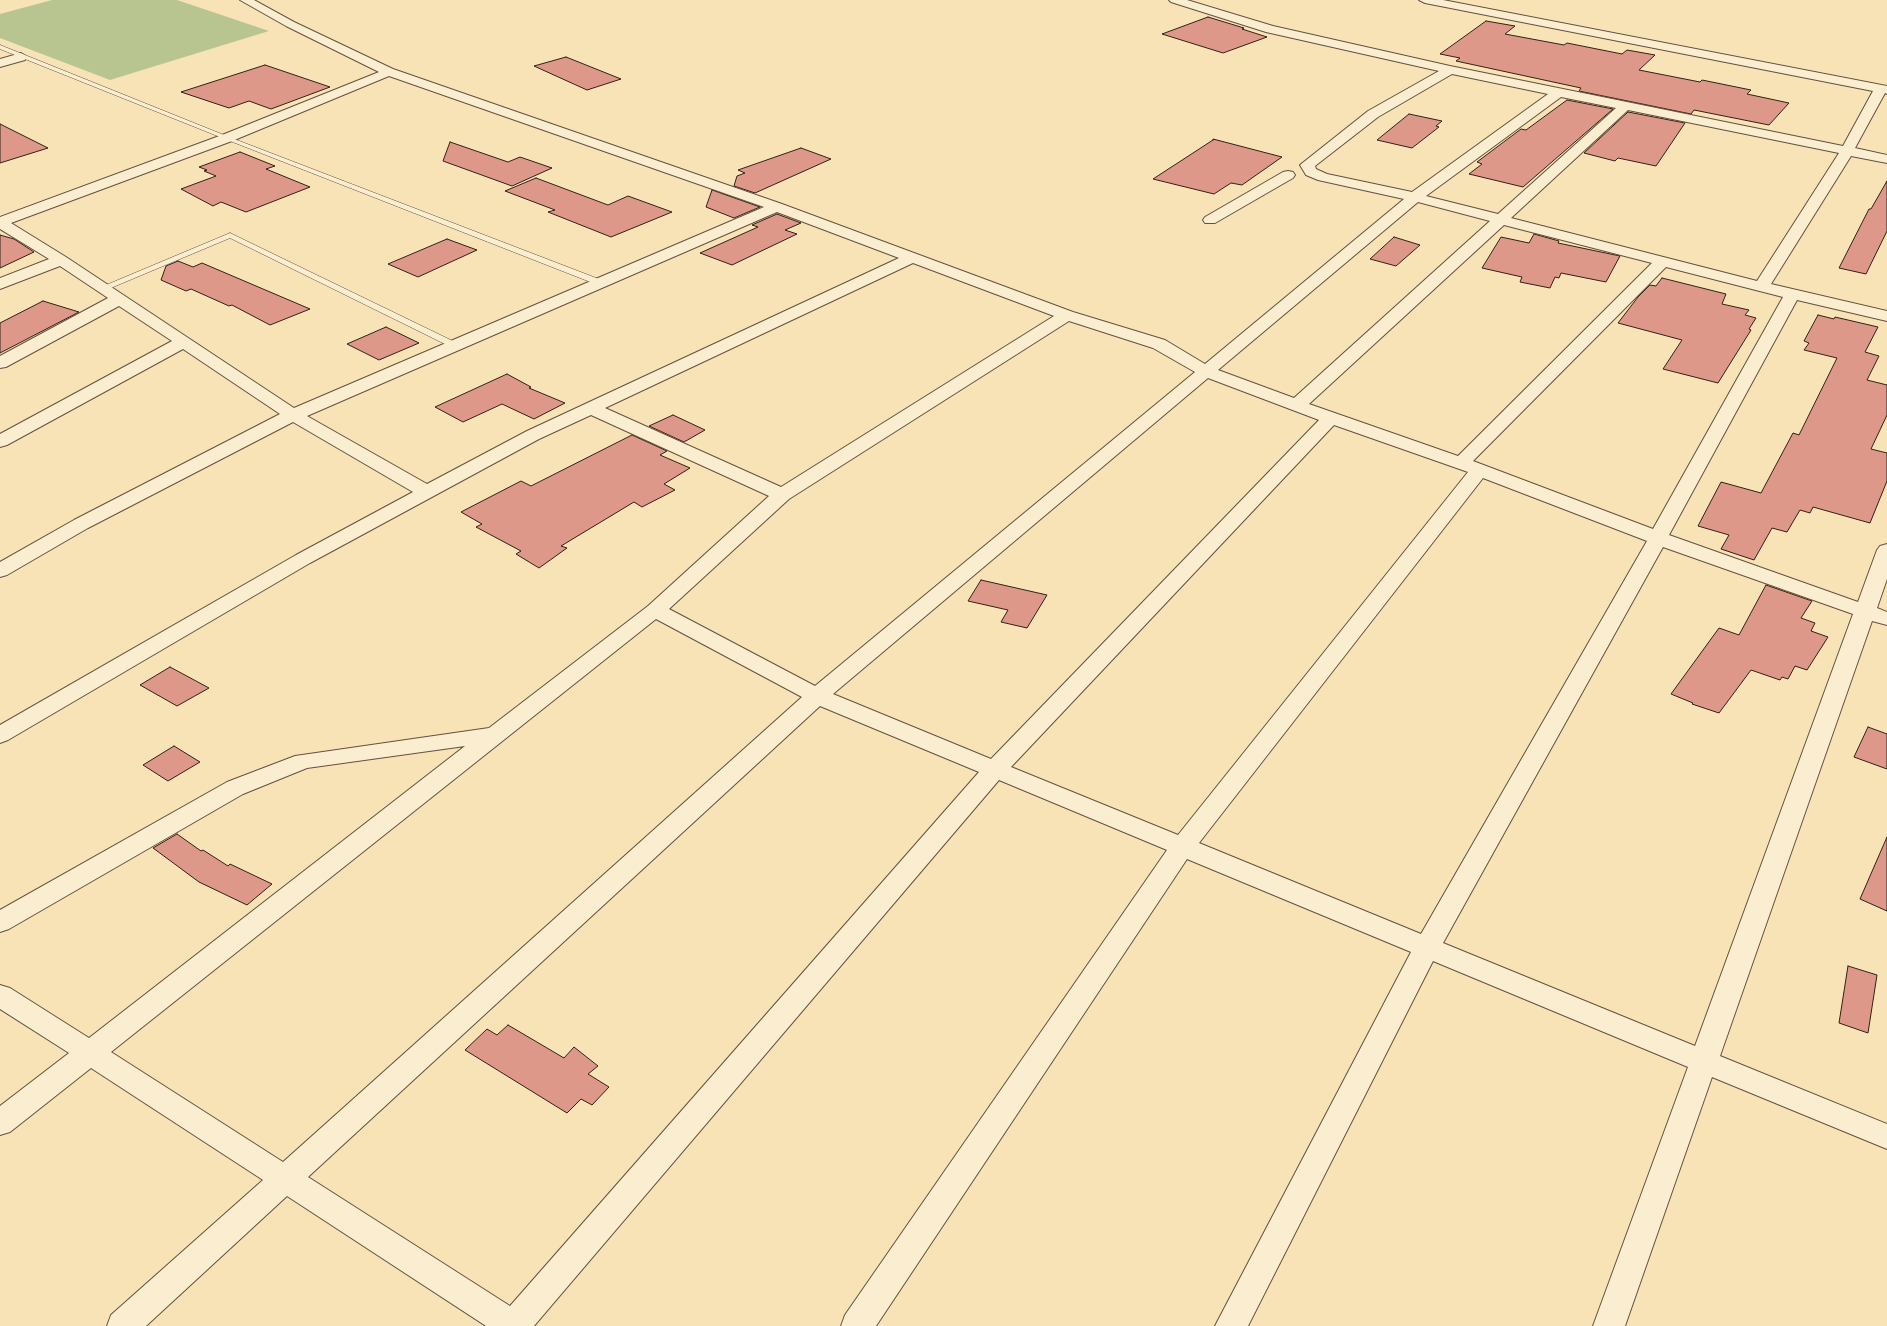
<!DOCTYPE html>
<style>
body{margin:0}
canvas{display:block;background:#f8e3b6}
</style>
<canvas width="1887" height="1326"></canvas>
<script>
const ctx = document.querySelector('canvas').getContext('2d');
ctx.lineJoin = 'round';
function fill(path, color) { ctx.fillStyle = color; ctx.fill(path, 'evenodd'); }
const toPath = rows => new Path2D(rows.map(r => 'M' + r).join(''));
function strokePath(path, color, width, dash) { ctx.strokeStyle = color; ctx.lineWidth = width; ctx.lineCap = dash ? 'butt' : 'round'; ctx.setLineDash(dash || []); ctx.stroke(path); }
const green = toPath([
 [52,0,177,0,269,31,110,80,0,38,0,14]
]);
const building = toPath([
 [1208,17,1244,28,1242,29,1267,37,1223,53,1162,34,1208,17],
 [1486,21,1515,26,1505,34,1564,45,1567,43,1622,54,1627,50,1655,55,1639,70,1700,82,1702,80,1751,90,1747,94,1789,103,1769,125,1694,110,1691,114,1579,91,1581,88,1456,61,1460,58,1440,54,1486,21],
 [566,57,621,79,587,90,534,66,566,57],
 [265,65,330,87,271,109,249,101,229,108,181,92,265,65],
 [1567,100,1613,109,1523,187,1469,174,1482,164,1477,162,1521,129,1526,130,1567,100],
 [1628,112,1685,123,1656,166,1618,158,1615,161,1584,153,1628,112],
 [1409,114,1442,121,1436,126,1439,127,1412,148,1377,140,1409,114],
 [0,124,48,148,0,163,0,124],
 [1213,140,1213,139,1282,157,1242,185,1231,183,1214,194,1153,179,1213,140],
 [450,142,508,162,520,157,552,168,512,186,443,161,450,142],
 [801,148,831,159,755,193,734,186,737,176,745,173,738,170,801,148],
 [240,152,275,166,266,169,310,187,246,212,221,202,213,206,181,189,216,176,204,171,207,170,199,167,240,152],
 [536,178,608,205,628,196,672,212,611,237,548,212,555,210,505,191,536,178],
 [1887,181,1887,231,1866,274,1839,268,1869,209,1871,209,1887,181],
 [712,190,760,207,734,218,706,207,712,190],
 [777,214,801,223,785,230,797,234,732,265,700,253,758,227,752,225,777,214],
 [1534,234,1559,241,1558,243,1620,256,1606,282,1561,273,1559,278,1555,277,1550,288,1520,282,1522,277,1482,268,1501,237,1529,243,1534,234],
 [0,235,14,239,34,252,0,268,0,235],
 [1394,237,1420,245,1396,266,1370,259,1394,237],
 [447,239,477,250,418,277,388,264,447,239],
 [178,261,193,267,202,263,310,309,270,325,232,305,229,306,191,289,186,291,161,280,166,266,178,261],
 [1662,278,1726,294,1722,304,1749,310,1745,315,1756,318,1749,329,1751,330,1718,383,1663,369,1682,340,1618,323,1638,297,1650,285,1656,286,1662,278],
 [43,301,79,312,0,353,0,323,43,301],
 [1818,315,1834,319,1835,317,1878,327,1865,352,1879,356,1867,380,1887,385,1887,415,1871,449,1887,453,1887,481,1870,523,1813,507,1810,513,1800,510,1787,532,1772,528,1754,560,1721,549,1729,535,1698,526,1721,482,1761,493,1793,433,1799,435,1837,358,1804,350,1809,343,1804,341,1818,315],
 [386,327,419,343,379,360,347,344,386,327],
 [507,374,531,387,529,388,565,403,534,419,502,404,463,422,435,407,507,374],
 [673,415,705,430,684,442,649,426,673,415],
 [632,435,667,451,660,455,690,468,664,484,675,490,642,507,634,502,561,546,567,548,539,568,516,554,521,551,476,527,482,524,461,512,521,481,531,486,632,435],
 [981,580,1047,595,1027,628,1001,622,1008,610,968,601,981,580],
 [1766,585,1812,601,1801,618,1815,623,1811,631,1828,637,1807,670,1795,666,1788,679,1782,677,1780,680,1751,670,1719,713,1692,704,1693,703,1671,694,1719,628,1739,635,1766,585],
 [170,667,209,688,177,706,140,685,170,667],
 [1868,727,1887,734,1887,769,1854,757,1868,727],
 [174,746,200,762,168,781,143,765,174,746],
 [177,834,201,851,203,850,228,866,230,864,272,884,247,905,199,882,153,848,177,834],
 [1887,837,1887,911,1860,899,1887,837],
 [1848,966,1877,975,1868,1033,1839,1023,1848,966],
 [508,1025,564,1058,574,1047,598,1066,588,1074,609,1087,592,1105,581,1099,567,1113,465,1050,487,1029,497,1035,508,1025]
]);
const service = toPath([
 [0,45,229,137,604,281,605,283,601,285,598,285,225,139,0,49,0,45],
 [230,233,459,344,460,346,456,349,453,348,230,238,106,290,103,290,99,288,230,233]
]);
const minor = toPath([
 [240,0,254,0,294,22,393,69,782,204,1073,312,1165,340,1205,364,1404,199,1318,180,1306,175,1300,165,1368,111,1439,71,1266,32,1171,2,1169,0,1187,0,1273,26,1450,66,1843,146,1873,91,1425,3,1419,0,1443,0,1887,86,1887,94,1885,93,1855,148,1887,155,1887,163,1851,156,1771,284,1887,311,1887,321,1797,300,1669,535,1858,602,1877,550,1880,546,1887,544,1887,579,1877,608,1887,612,1887,625,1872,621,1720,1056,1887,1124,1887,1149,1712,1077,1625,1326,1593,1326,1688,1067,1433,961,1248,1326,1215,1326,1411,952,1187,859,876,1326,841,1326,845,1315,1167,850,999,780,534,1326,486,1326,287,1196,146,1326,107,1326,111,1315,263,1180,91,1068,10,1132,0,1135,0,1106,69,1053,0,1009,0,985,10,988,89,1038,465,746,307,768,243,794,9,929,0,932,0,910,227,782,295,756,489,728,648,606,769,496,591,415,539,439,310,563,8,740,0,743,0,725,296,555,413,492,293,422,88,528,7,575,0,577,0,562,74,520,280,414,183,349,7,445,0,447,0,434,172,341,119,306,6,367,0,368,0,356,108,298,60,266,0,289,0,278,49,259,0,229,0,217,222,135,379,72,286,26,240,0],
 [1452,74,1548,94,1412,192,1327,174,1316,169,1315,166,1378,117,1452,74],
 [389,76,764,207,294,408,66,257,11,223,232,141,389,76],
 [1561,97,1616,108,1498,214,1426,196,1561,97],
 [1628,110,1839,153,1757,281,1511,218,1628,110],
 [1418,202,1490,221,1294,398,1218,370,1418,202],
 [777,212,899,258,527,431,427,484,307,416,777,212],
 [1504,225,1652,263,1458,456,1309,404,1504,225],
 [913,263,1054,316,781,487,605,408,913,263],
 [1666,267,1783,297,1653,529,1473,461,1666,267],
 [1069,321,1153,348,1195,372,815,686,669,609,789,499,1069,321],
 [1208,378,1319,420,991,759,833,694,1208,378],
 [1334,425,1468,472,1178,835,1011,767,1334,425],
 [1483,478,1647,541,1421,934,1199,843,1483,478],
 [1663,547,1853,614,1695,1046,1443,943,1663,547],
 [656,619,802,697,283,1162,111,1052,656,619],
 [820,706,979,772,510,1306,308,1177,820,706],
 [21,53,27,57,25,60,0,67,0,59,21,53],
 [1288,171,1293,172,1295,175,1293,178,1215,223,1205,223,1203,220,1205,217,1283,172,1288,171]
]);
fill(green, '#b9c591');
fill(building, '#de9889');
strokePath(building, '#332016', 1);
strokePath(service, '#64513e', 1);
strokePath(minor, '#64513e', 2);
fill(service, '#faedd0');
fill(minor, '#faedd0');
</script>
